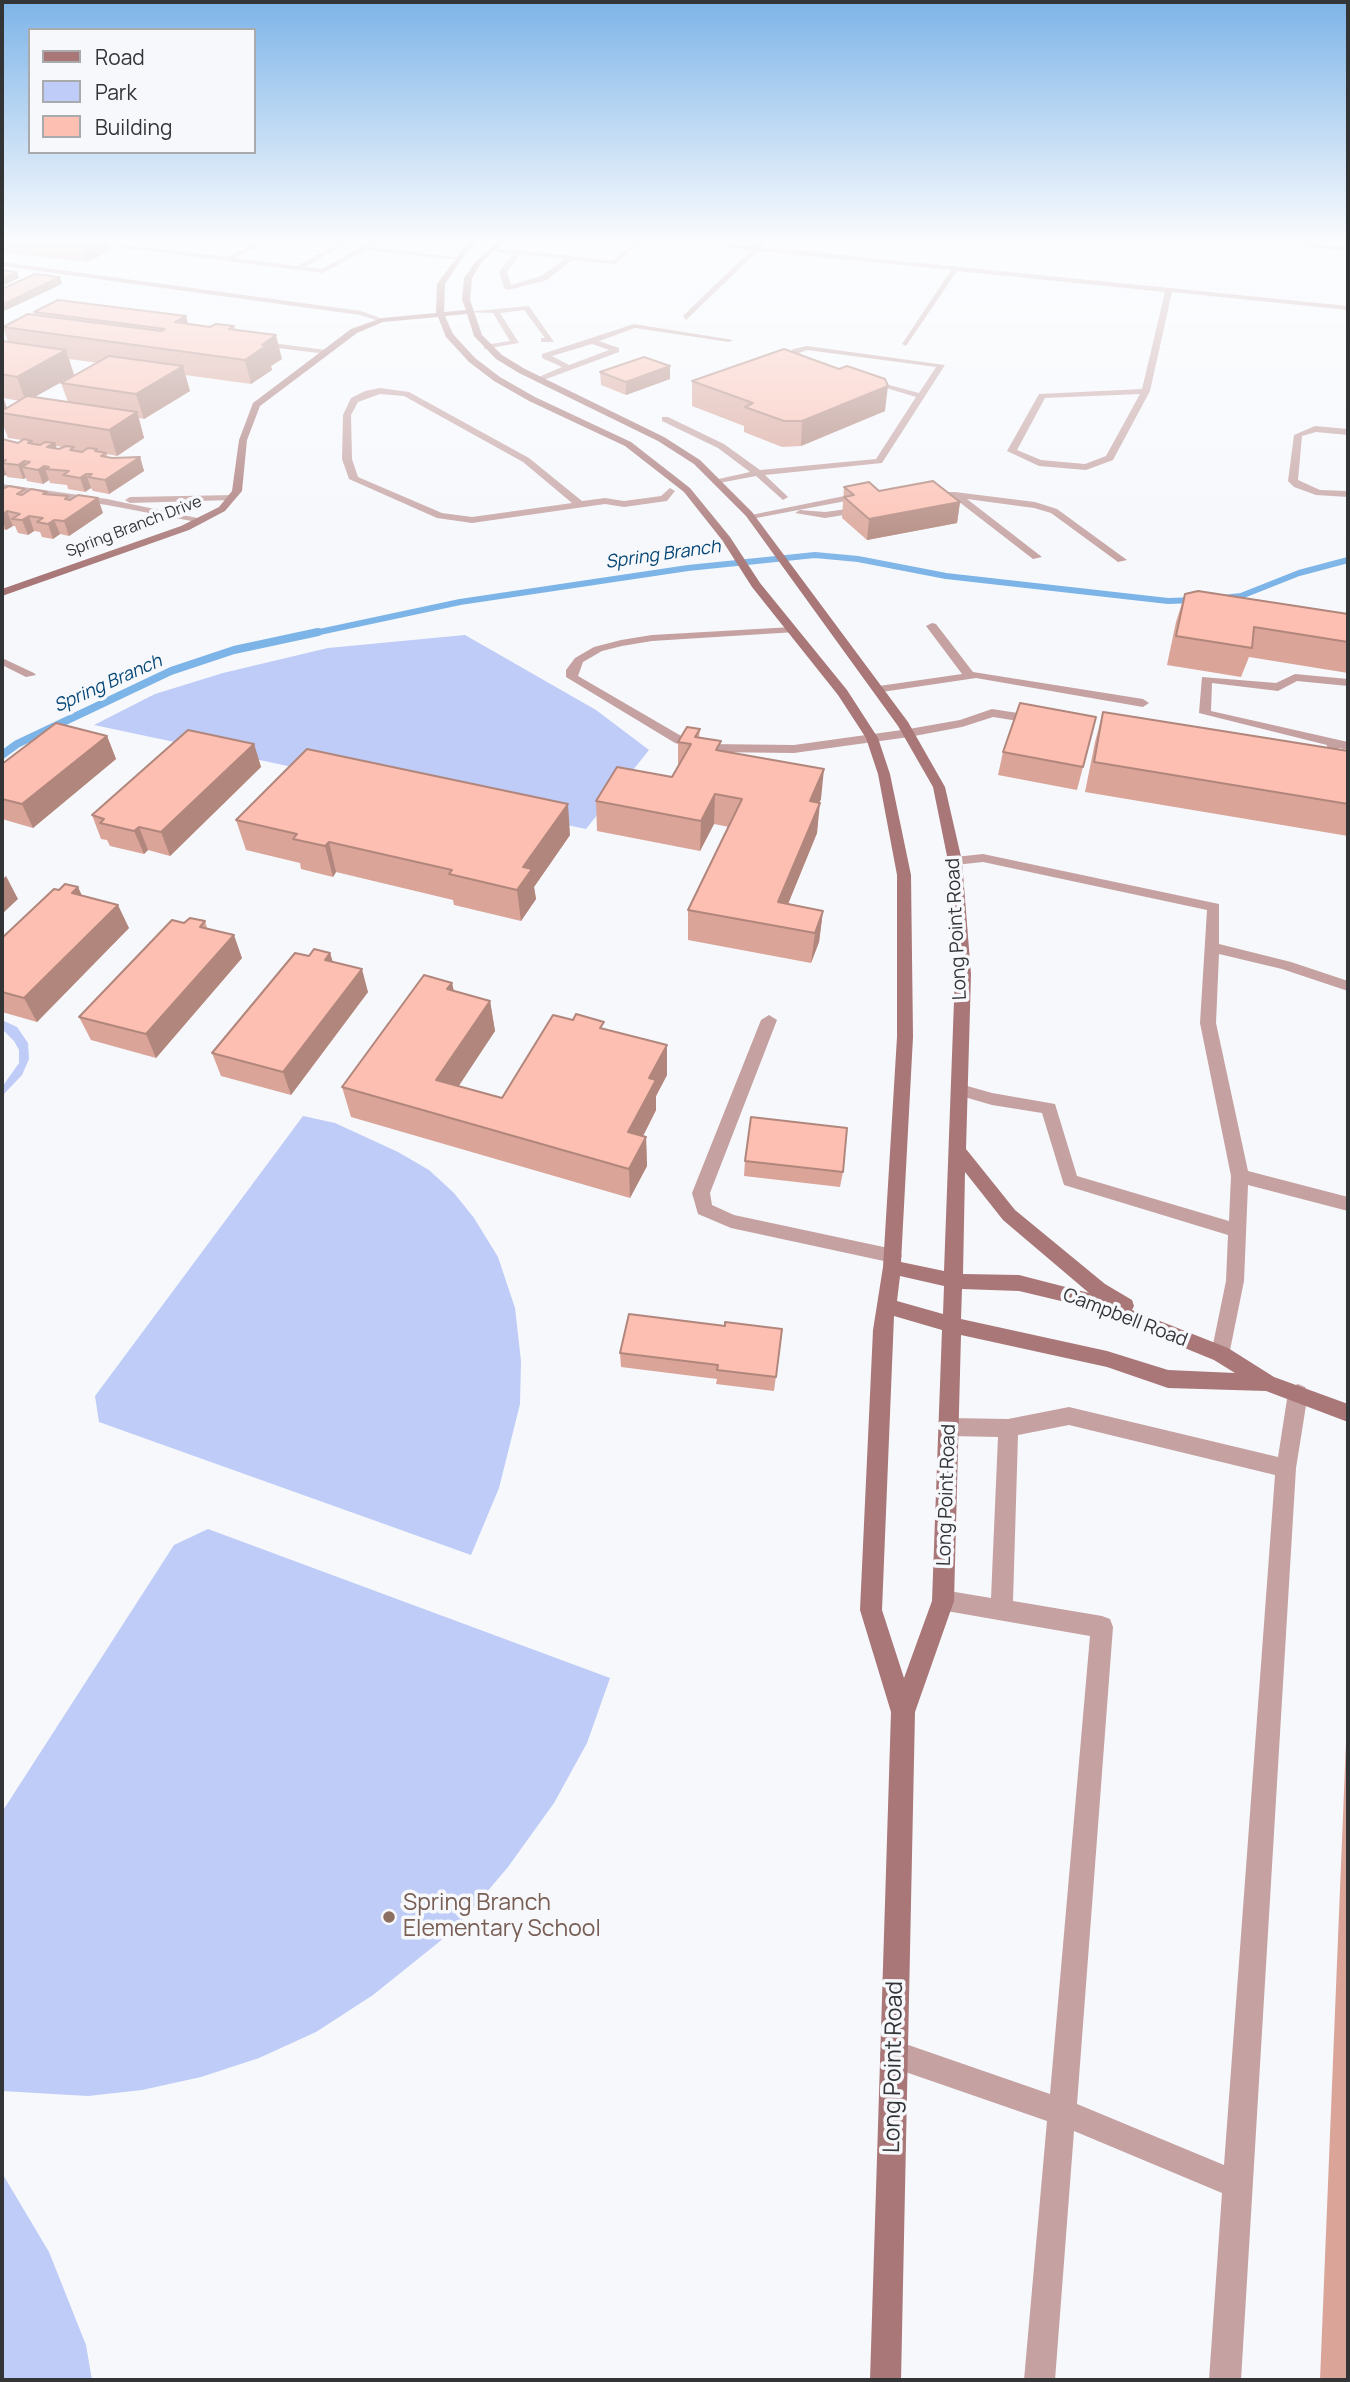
<!DOCTYPE html>
<style>
body{margin:0}
#map{position:relative;width:1350px;height:2382px;overflow:hidden;background:#f6f8fc;font-family:Manrope,sans-serif}
canvas{display:block}
.frame{position:absolute;inset:0;border:4px solid #333435;pointer-events:none}
.legend{position:absolute;left:28px;top:28px;width:228px;height:126px;box-sizing:border-box;background:#f6f8fc;border:2px solid #a8aaac;margin:0;padding:9px 12px;list-style:none;font-size:21px;color:#333435}
.legend li{display:flex;align-items:center;gap:14px;height:35px}
.legend b{width:35px;border:2px solid #a8aaac}
</style>
<div id="map">
<canvas width="1350" height="2382"></canvas>
<div class="frame"></div>
<ul class="legend">
<li><b style="height:9px;background:#a97777"></b>Road</li>
<li><b style="height:19px;background:#beccf7"></b>Park</li>
<li><b style="height:19px;background:#fdbfb1"></b>Building</li>
</ul>
</div>
<script>
const ctx = document.querySelector('canvas').getContext('2d');
ctx.lineJoin = 'round';
function fill(path, color) { ctx.fillStyle = color; ctx.fill(path, 'evenodd'); }
const toPath = rows => new Path2D(rows.map(r => 'M' + r).join(''));
function strokePath(path, color, width, dash) { ctx.strokeStyle = color; ctx.lineWidth = width; ctx.lineCap = dash ? 'butt' : 'round'; ctx.setLineDash(dash || []); ctx.stroke(path); }
function write(font, color, halo, rows, align = 'center') {
  ctx.font = font + ' Manrope,sans-serif'; ctx.lineWidth = 7; ctx.setLineDash([]); ctx.textBaseline = 'middle'; ctx.strokeStyle = halo; ctx.fillStyle = color; for (const [text, x, y, turn = 0] of rows) {
    ctx.save(); ctx.translate(x, y); ctx.rotate((+turn || 0) * Math.PI / 180); ctx.textAlign = isNaN(turn) ? turn : align; if (halo) ctx.strokeText(text, 0, 0); ctx.fillText(text, 0, 0); ctx.restore();
  }
}
const green = toPath([
 [465,635,596,710,649,750,586,829,94,725,155,694,223,673,328,648],
 [2,1020,17,1027,28,1043,29,1059,22,1075,2,1096,2,1087,19,1063,19,1050,14,1041,2,1029],
 [303,1116,335,1123,398,1152,429,1170,454,1193,474,1218,498,1257,515,1308,521,1361,520,1404,499,1488,471,1555,99,1422,95,1396],
 [208,1529,610,1678,587,1743,554,1803,508,1867,469,1913,439,1942,373,1995,316,2032,259,2058,201,2077,142,2090,88,2096,2,2091,2,1812,174,1545],
 [2,2173,49,2252,86,2345,92,2380,2,2380]
]);
const streamFar1 = toPath([
 [1223,598,1241,596,1299,573,1348,560],
 [310,634,460,602,688,568,815,555,858,559,946,576,1168,601,1196,600]
]);
const stream = toPath([
 [2,755,17,744,171,671,234,650,318,632]
]);
const lane = toPath([
 [69,241,85,241,227,257,261,241,268,241,235,258,297,266,343,241,350,241,305,267,322,269,372,241,377,242,371,247,462,258,459,260,365,250,323,273,69,241],
 [636,241,643,241,615,264,572,260,547,280,508,290,504,288,499,272,513,254,488,250,518,250,612,261,636,241],
 [520,254,565,259,541,276,511,285,507,272,520,254],
 [529,306,554,342,541,342,541,338,545,338,524,310,500,313,519,343,484,349,484,345,510,341,493,313,465,312,529,306],
 [634,324,733,340,729,342,635,328,599,341,619,348,619,352,541,381,534,379,562,367,542,358,542,354,634,324],
 [592,344,609,350,569,365,552,356,592,344],
 [257,341,326,350,330,352,326,354,254,345,257,341],
 [807,346,945,365,882,463,765,475,786,495,788,497,783,500,756,476,714,484,714,480,750,472,718,448,662,421,662,417,668,417,724,444,760,470,876,459,916,397,863,381,867,379,919,393,936,367,807,350,799,353,817,362,814,366,790,354,793,349,807,346],
 [2,484,107,499,207,520,202,523,107,505,2,490,2,484],
 [864,492,869,495,867,497,751,519,746,516,864,492],
 [929,492,955,492,1035,502,1057,509,1127,560,1118,562,1051,513,1034,508,967,499,1042,557,1033,559,954,498,926,497,926,493,929,492],
 [235,495,235,499,232,500,130,503,125,500,130,497,235,495],
 [847,509,852,512,850,514,825,518,795,513,800,510,825,512,847,509],
 [932,623,936,624,973,672,1143,699,1149,703,1143,707,976,678,875,693,875,687,879,686,962,674,926,626,932,623],
 [792,627,796,628,796,632,652,641,622,646,602,651,583,662,578,676,683,737,708,744,794,745,909,729,960,720,992,709,1037,716,1043,720,1037,724,993,717,962,727,909,737,794,753,707,752,675,743,566,677,566,670,575,658,594,647,621,640,652,635,792,627],
 [2,658,34,673,36,675,26,677,2,665,2,658],
 [1295,674,1348,679,1348,686,1297,681,1278,691,1212,683,1211,711,1348,742,1348,750,1339,748,1338,773,1330,773,1328,770,1327,745,1199,713,1202,677,1276,683,1295,674],
 [983,854,1219,904,1219,944,1291,962,1348,981,1348,991,1282,969,1219,954,1216,1023,1248,1171,1348,1197,1348,1211,1248,1185,1244,1281,1228,1360,1221,1362,1214,1360,1211,1354,1226,1281,1228,1235,1064,1185,1042,1113,992,1105,954,1094,952,1090,960,1084,992,1093,1055,1104,1077,1176,1229,1221,1231,1176,1200,1023,1207,910,983,862,955,865,948,861,955,857,983,854],
 [769,1015,777,1020,710,1193,712,1205,734,1215,893,1249,899,1251,902,1256,899,1261,893,1263,731,1228,698,1214,692,1193,761,1020,769,1015],
 [1298,1384,1305,1387,1308,1393,1296,1468,1241,2380,1209,2380,1222,2193,1074,2131,1055,2380,1024,2380,1047,2121,894,2068,884,2064,880,2054,884,2044,894,2040,1050,2094,1090,1636,935,1609,932,1601,935,1593,943,1590,991,1598,998,1437,949,1436,942,1433,939,1427,942,1421,949,1418,1008,1419,1069,1407,1278,1457,1288,1393,1291,1387,1298,1384],
 [1069,1425,1275,1475,1224,2165,1077,2104,1113,1627,1110,1619,1102,1616,1013,1601,1018,1435,1069,1425]
]);
const street = toPath([
 [678,241,755,246,762,241,765,243,762,247,1348,306,1348,310,1172,292,1150,391,1113,460,1086,470,1039,466,1007,451,1039,394,1142,389,1165,292,957,271,906,346,902,344,951,270,758,251,686,320,683,316,751,250,678,241],
 [1140,394,1106,456,1085,464,1041,460,1017,450,1045,398,1140,394],
 [1259,241,1348,247,1348,251,1262,243,1259,241],
 [2,262,361,311,386,320,382,322,360,315,2,266,2,262],
 [380,388,409,392,529,458,582,501,605,498,624,501,661,496,670,488,675,491,667,501,624,507,605,504,472,523,437,518,349,479,342,459,343,415,351,398,365,391,380,388],
 [380,394,404,396,523,462,572,503,472,517,442,513,358,477,352,459,351,415,358,402,380,394],
 [1315,426,1348,429,1348,435,1316,432,1302,436,1298,480,1320,490,1348,491,1348,497,1316,495,1294,487,1288,481,1294,435,1315,426]
]);
const secondary = toPath([
 [473,241,480,241,467,251,445,284,444,312,466,310,462,300,464,278,476,261,499,241,506,241,481,263,472,278,470,300,482,335,502,355,525,369,664,437,700,460,752,512,908,722,945,787,962,861,971,974,966,1149,1015,1210,1105,1284,1132,1300,1134,1306,1132,1310,1228,1348,1274,1377,1348,1404,1348,1422,1266,1391,1168,1388,1107,1367,961,1335,954,1601,915,1712,901,2380,870,2380,891,1712,860,1610,873,1330,883,1267,897,1037,897,875,878,774,866,738,838,695,752,587,722,540,684,492,625,446,529,401,494,381,469,362,446,337,438,317,383,322,357,333,260,406,247,440,242,491,225,511,189,530,2,596,2,589,181,526,219,507,232,491,239,440,253,403,351,329,382,318,436,313,437,284,463,249,473,241],
 [467,314,474,336,496,359,519,373,658,441,694,464,746,516,898,726,933,787,948,861,955,974,944,1271,901,1262,913,1037,911,875,890,774,878,738,847,690,760,583,730,537,690,488,631,442,535,397,500,377,475,358,453,334,445,316,467,314],
 [965,1172,1003,1220,1089,1293,1019,1275,963,1274,965,1172],
 [900,1276,944,1286,943,1314,897,1301,900,1276],
 [962,1289,1019,1291,1082,1306,1214,1360,1235,1373,1168,1370,1107,1351,961,1319,962,1289],
 [894,1316,942,1330,932,1601,904,1678,882,1610,894,1316]
]);
const wall = toPath([
 [2,241,107,241,110,251,86,262,2,252],
 [34,312,188,324,210,327,234,326,235,330,282,359,271,366,272,370,251,384,185,375,190,391,144,419,139,418,144,438,117,456,107,454,108,457,112,458,140,457,144,471,109,494,93,491,91,488,85,492,68,489,67,485,50,483,49,480,43,484,27,481,26,478,23,479,7,477,7,475,2,476,2,439,18,443,22,440,8,438,2,422,2,341,8,342,3,327,35,315],
 [69,359,98,363,61,383,68,402,33,397,74,375],
 [3,398,20,401,7,408],
 [56,446,63,447,59,449,57,449],
 [670,366,670,379,626,395,601,385,600,372],
 [692,381,885,411,801,446,782,447,744,432,744,426,692,406],
 [2,487,3,489,25,489,27,492,47,492,49,495,70,500,103,513,69,536,60,534,53,539,42,537,40,532,34,531,28,535,18,533,15,526,13,526,6,530,2,529],
 [844,487,960,502,957,523,867,540,842,518],
 [1185,594,1348,614,1348,673,1249,657,1241,677,1167,665,1176,622],
 [1103,712,1348,751,1348,836,1085,792,1095,742],
 [700,729,699,738,720,751,821,799,819,803,817,833,788,904,823,911,819,942,811,963,688,940,688,910,729,827,714,824,700,851,597,831,596,801,672,777,678,767,678,742],
 [107,736,116,759,33,828,2,819,2,764],
 [254,744,261,767,170,856,148,850,144,854,110,846,107,840,101,839,92,815],
 [1003,752,1083,767,1077,790,998,775],
 [236,820,570,835,534,887,536,899,521,921,454,905,453,900,336,872,333,877,301,869,300,863,246,850],
 [78,887,82,896,129,928,37,1022,2,1012,2,938,59,890],
 [205,921,207,928,242,958,156,1058,91,1040,79,1017,184,923],
 [330,953,333,962,368,992,291,1095,221,1076,212,1053,309,956],
 [452,983,454,991,490,1001,495,1031,458,1086,502,1098,604,1029,667,1045,667,1075,656,1096,656,1110,643,1136,646,1137,647,1166,630,1198,351,1117,342,1087],
 [745,1161,843,1172,840,1187,744,1176],
 [725,1326,782,1329,774,1391,716,1384,717,1379,621,1367,620,1353],
 [1348,1693,1348,2380,1320,2380]
]);
const shadedWall = toPath([
 [80,241,107,241,110,251,86,262],
 [17,272,19,278,2,286,2,279],
 [60,277,62,284,2,312,2,305],
 [186,316,192,340,175,322],
 [276,335,282,359,271,366,272,370,251,384,245,360,262,345],
 [66,350,74,375,26,402,17,377],
 [183,366,190,391,144,419,136,394],
 [670,366,670,379,626,395,626,382],
 [888,386,885,411,801,446,802,421],
 [2,394,9,414,2,413],
 [137,412,144,438,117,456,109,430],
 [55,443,59,457,47,447],
 [140,457,144,471,109,494,105,480],
 [24,461,27,468,22,467,26,478,23,479,18,465],
 [2,463,7,475,2,476],
 [44,466,49,480,43,484,38,470],
 [86,474,91,488,85,492,80,478],
 [98,498,103,513,69,536,64,521],
 [960,502,957,523,867,540,869,519],
 [7,511,13,526,6,530,2,518,2,515],
 [29,516,34,531,28,535,22,520],
 [54,520,60,534,53,539,48,524],
 [107,736,116,759,33,828,22,804],
 [254,744,261,767,170,856,161,832],
 [824,769,821,799,807,832,810,801],
 [715,794,714,824,700,851,701,821],
 [820,803,817,833,779,926,778,902],
 [568,804,570,835,534,887,536,899,521,921,517,890,523,867],
 [139,827,148,850,144,854,134,831],
 [329,842,336,872,333,877,325,846],
 [6,876,18,899,2,914,2,880],
 [78,887,89,911,72,893],
 [118,905,129,928,37,1022,24,998],
 [823,911,819,942,811,963,815,933],
 [234,935,242,958,156,1058,146,1034],
 [330,953,337,977,325,960],
 [362,969,368,992,291,1095,283,1072],
 [452,983,458,1013,447,989],
 [490,1001,495,1031,443,1110,436,1080],
 [667,1045,667,1075,656,1096,656,1110,630,1162,628,1132,649,1078],
 [646,1137,647,1166,630,1198,629,1169]
]);
const building = toPath([
 [2,270,17,272,2,279,2,270],
 [35,274,60,277,2,305,2,289,35,274],
 [58,300,186,316,175,322,210,327,216,324,234,326,229,329,276,335,262,345,267,345,245,360,3,327,28,314,161,331,165,329,34,312,58,300],
 [2,341,66,350,17,377,2,374,2,341],
 [784,349,839,369,847,366,885,379,888,386,802,421,784,421,745,407,753,403,692,381,784,349],
 [109,356,183,366,136,394,61,383,109,356],
 [644,357,670,366,626,382,600,372,644,357],
 [27,396,137,412,109,430,2,413,2,411,27,396],
 [2,439,18,443,24,439,32,441,28,443,40,445,45,442,55,443,47,447,59,449,66,446,74,447,70,450,82,452,88,448,97,449,95,451,106,453,101,456,112,458,140,457,105,480,88,477,92,474,86,474,80,478,63,475,69,471,45,469,49,467,44,466,38,470,22,467,30,462,24,461,18,465,2,463,6,460,2,461,2,439],
 [933,481,960,502,869,519,844,497,854,495,844,487,869,482,879,491,933,481],
 [9,486,25,489,17,494,22,495,31,489,47,492,43,494,68,496,65,499,70,500,78,495,98,498,64,521,54,520,48,524,37,522,43,518,29,516,22,520,12,519,20,514,7,511,2,515,2,489,9,486],
 [1198,591,1348,614,1348,642,1254,627,1252,648,1176,636,1185,594,1198,591],
 [1020,703,1096,717,1083,767,1003,752,1020,703],
 [1103,712,1348,751,1348,804,1094,762,1103,712],
 [56,723,107,736,22,804,2,799,2,764,56,723],
 [687,727,700,729,695,737,721,741,716,750,824,769,810,801,820,803,778,902,823,911,815,933,688,910,742,799,715,794,701,821,596,801,617,767,672,777,691,744,678,742,687,727],
 [188,730,254,744,161,832,139,827,134,831,100,823,104,819,92,815,188,730],
 [307,749,568,804,523,867,532,869,517,890,449,874,452,870,329,842,325,846,293,839,297,834,236,820,307,749],
 [65,884,78,887,72,893,118,905,24,998,2,992,2,938,54,889,59,890,65,884],
 [190,918,205,921,200,927,234,935,146,1034,79,1017,172,920,184,923,190,918],
 [314,949,330,953,325,960,362,969,283,1072,212,1053,295,953,309,956,314,949],
 [424,975,452,983,447,989,490,1001,436,1080,502,1098,553,1015,573,1020,576,1014,604,1022,600,1028,667,1045,649,1078,656,1080,628,1132,646,1137,629,1169,342,1087,424,975],
 [751,1117,847,1128,843,1172,745,1161,751,1117],
 [629,1314,725,1326,725,1322,782,1329,776,1377,717,1370,718,1365,620,1353,629,1314]
]);
const markers = [
 [389,1917,7,"#8d6e63"]
];
const farStreetnames = [
 ["Spring Branch Drive",134,527,-21]
];
const farWaternames = [
 ["Spring Branch",663,555,-8],
 ["Spring Branch",108,684,-24]
];
const streetNames = [
 ["Long Point Road",957,929,-93],
 ["Campbell Road",1125,1318,21],
 ["Long Point Road",947,1495,-88]
];
const nearEducationnames = [
 ["Spring Branch",403,1904],
 ["Elementary School",403,1930]
];
const nearStreetnames = [
 ["Long Point Road",894,2067,-89]
];
fill(green, '#beccf7');
strokePath(streamFar1, '#7db4e7', 6);
strokePath(stream, '#7db4e7', 8);
fill(lane, '#c5a1a1');
fill(street, '#c5a1a1');
fill(secondary, '#a97777');
fill(wall, '#daa498');
fill(shadedWall, '#b1867c');
fill(building, '#fdbfb1');
strokePath(building, '#b1867c', 2);
const sky = ctx.createLinearGradient(0, 0, 0, 574);
sky.addColorStop(0, '#7db4e8');
sky.addColorStop(0.42, '#fbfcfe');
sky.addColorStop(1, '#fbfcfe00');
ctx.fillStyle = sky;
ctx.fillRect(0, 0, 1350, 574);
for (const [x, y, r, color] of markers) { const dot = new Path2D(); dot.arc(x, y, r, 0, 2 * Math.PI); ctx.fillStyle = color; ctx.fill(dot); strokePath(dot, '#f6f8fc', 2.5); }
write('16px', '#333435', '#f6f8fc', farStreetnames);
write('italic 18px', '#054675', '#f6f8fc', farWaternames);
write('19px', '#333435', '#f6f8fc', streetNames);
write('23px', '#785e54', '#f6f8fc', nearEducationnames, 'left');
write('23px', '#333435', '#f6f8fc', nearStreetnames);
</script>
